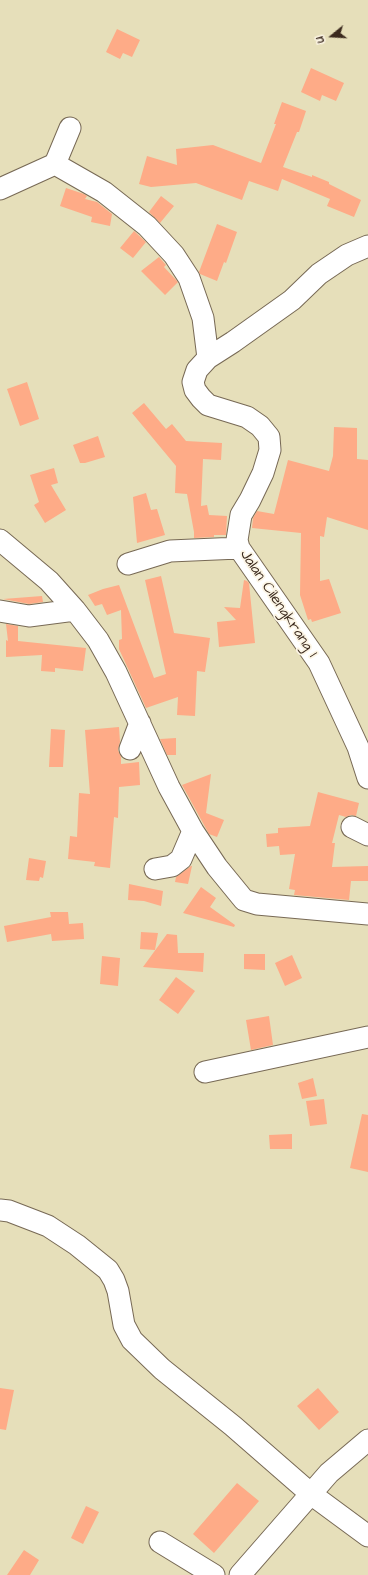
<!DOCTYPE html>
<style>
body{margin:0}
#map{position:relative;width:368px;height:1575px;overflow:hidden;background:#e6dfba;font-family:"Architects Daughter",sans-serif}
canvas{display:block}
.north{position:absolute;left:312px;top:16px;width:40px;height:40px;-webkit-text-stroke:3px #fcf5e5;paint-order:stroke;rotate:252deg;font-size:11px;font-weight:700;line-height:16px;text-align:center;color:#3b2a1e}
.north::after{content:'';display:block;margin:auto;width:14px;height:18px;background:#3b2a1e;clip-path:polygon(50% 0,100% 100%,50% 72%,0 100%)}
</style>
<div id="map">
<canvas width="368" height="1575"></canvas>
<div class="north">U</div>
</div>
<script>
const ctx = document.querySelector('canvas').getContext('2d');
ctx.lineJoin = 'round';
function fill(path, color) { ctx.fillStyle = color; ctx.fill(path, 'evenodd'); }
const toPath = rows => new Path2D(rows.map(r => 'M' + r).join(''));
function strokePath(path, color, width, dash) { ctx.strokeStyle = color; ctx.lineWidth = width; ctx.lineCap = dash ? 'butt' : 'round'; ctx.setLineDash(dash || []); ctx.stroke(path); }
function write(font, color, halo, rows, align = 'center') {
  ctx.font = font + ' "Architects Daughter",sans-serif'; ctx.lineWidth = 3.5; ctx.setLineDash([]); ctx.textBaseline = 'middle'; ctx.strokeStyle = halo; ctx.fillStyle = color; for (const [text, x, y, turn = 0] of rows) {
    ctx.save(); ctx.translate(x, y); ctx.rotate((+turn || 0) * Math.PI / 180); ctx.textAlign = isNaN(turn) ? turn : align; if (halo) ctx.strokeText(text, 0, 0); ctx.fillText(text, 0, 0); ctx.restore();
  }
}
const building = toPath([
 [117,29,140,40,132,57,123,53,120,59,106,52],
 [311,68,344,83,336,101,322,95,320,101,301,92],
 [282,102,306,111,299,132,297,132,283,167,312,177,312,175,329,182,329,184,361,200,354,217,327,206,330,199,282,179,278,191,249,181,242,200,196,183,151,187,139,184,147,156,177,165,176,149,213,145,261,163,276,124,274,124],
 [66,188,84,194,87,196,85,199,97,202,112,214,110,226,91,222,92,217,60,206],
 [161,196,174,206,160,223,149,212],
 [217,224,237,232,226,263,224,262,217,281,200,274,199,272],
 [134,231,146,242,133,258,120,248],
 [159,257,166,265,164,267,178,282,165,295,141,271],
 [27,382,39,419,20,426,7,389],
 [144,403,166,429,172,424,186,441,222,443,221,460,203,459,201,506,207,505,209,515,227,516,226,535,214,535,214,537,194,538,194,532,187,494,175,493,176,466,132,413],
 [334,427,357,428,357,459,368,460,368,530,327,517,324,537,320,536,320,581,329,579,341,613,312,622,311,619,308,620,300,595,301,533,252,528,253,518,257,511,274,514,288,460,329,471,333,456],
 [98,436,105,457,85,463,80,463,73,445],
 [54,468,58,483,51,485,66,510,45,523,34,505,39,502,30,475],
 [146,493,151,510,157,509,165,535,137,543,133,497],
 [161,576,174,633,210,638,205,672,197,671,195,716,177,715,178,697,146,708,119,649,119,640,122,639,121,610,107,615,102,604,95,606,88,595,103,589,119,585,154,678,166,674,145,580],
 [244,580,247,581,249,583,255,643,219,647,217,622,236,620,224,607,240,608],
 [42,596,43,602,29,604,3,599],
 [6,624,18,626,18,641,86,648,83,671,55,668,55,672,41,671,42,655,6,657,6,640,8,641],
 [119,727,120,742,118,750,121,757,121,764,139,762,140,785,119,787,118,818,114,817,110,868,94,866,95,862,68,859,70,836,77,837,79,793,90,794,85,730],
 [51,729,65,730,63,767,49,767],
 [176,738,176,755,167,755,160,739],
 [211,774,206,813,224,820,217,837,209,834,182,785],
 [318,792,359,803,356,816,351,815,346,817,339,815,332,843,335,843,332,867,368,866,368,881,351,881,349,900,294,895,295,890,289,889,295,854,280,855,279,846,267,847,266,834,278,833,278,828,310,826],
 [29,858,46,861,43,878,40,877,39,881,26,880],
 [191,866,192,866,188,884,175,882,176,877],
 [129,884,163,891,161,906,144,901,128,900],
 [201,887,216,898,210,907,235,925,234,927,183,913],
 [50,912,68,912,69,924,83,923,84,939,52,941,51,934,7,942,4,926,51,917],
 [141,932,158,933,155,950,140,949],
 [167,934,177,935,178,953,204,953,203,972,143,967],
 [244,954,265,954,265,970,244,969],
 [292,955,302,978,285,986,275,963],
 [102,956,120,958,118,986,100,984],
 [176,977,195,991,178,1014,159,1000],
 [269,1016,273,1045,251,1050,246,1020],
 [313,1078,317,1096,302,1099,298,1083],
 [324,1099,327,1124,310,1126,306,1101],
 [362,1114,368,1115,368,1172,350,1168],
 [292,1134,292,1149,270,1149,269,1135],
 [0,1388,14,1390,6,1430,0,1429],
 [318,1388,339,1412,319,1430,297,1406],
 [237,1483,259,1501,214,1553,193,1534],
 [86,1506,99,1512,83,1544,71,1538],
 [24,1550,39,1560,30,1575,7,1575]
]);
const minor = toPath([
 [55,164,70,128],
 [0,189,55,164,104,192,147,226,174,255,189,278,203,318,208,358],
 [368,246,347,255,319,274,292,300,233,342,208,358,197,370,193,382,195,390,201,398,208,405,247,417,260,426,269,437,270,450,263,473,250,500,241,515,237,540,239,548,319,663,358,747,368,778],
 [0,540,49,581,75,610,98,640,116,672,169,787,193,831,217,867,244,900,257,904,368,914],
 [128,564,170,551,239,548],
 [0,611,29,616,75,610],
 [130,749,140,723],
 [352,827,368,835],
 [155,869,172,866,181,859,193,831],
 [205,1072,368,1037],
 [0,1210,9,1211,48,1226,77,1245,108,1270,114,1280,118,1291,124,1325,132,1340,162,1369,233,1426,311,1494,368,1536],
 [160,1542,214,1575],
 [240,1575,329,1473,368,1440]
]);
const streetNames = [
 ["Jalan Cilengkrang 1",278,604,56]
];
fill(building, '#feab87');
strokePath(minor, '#776955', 23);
strokePath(minor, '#fff', 21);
write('15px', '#3b2a1e', '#fcf5e5', streetNames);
</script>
